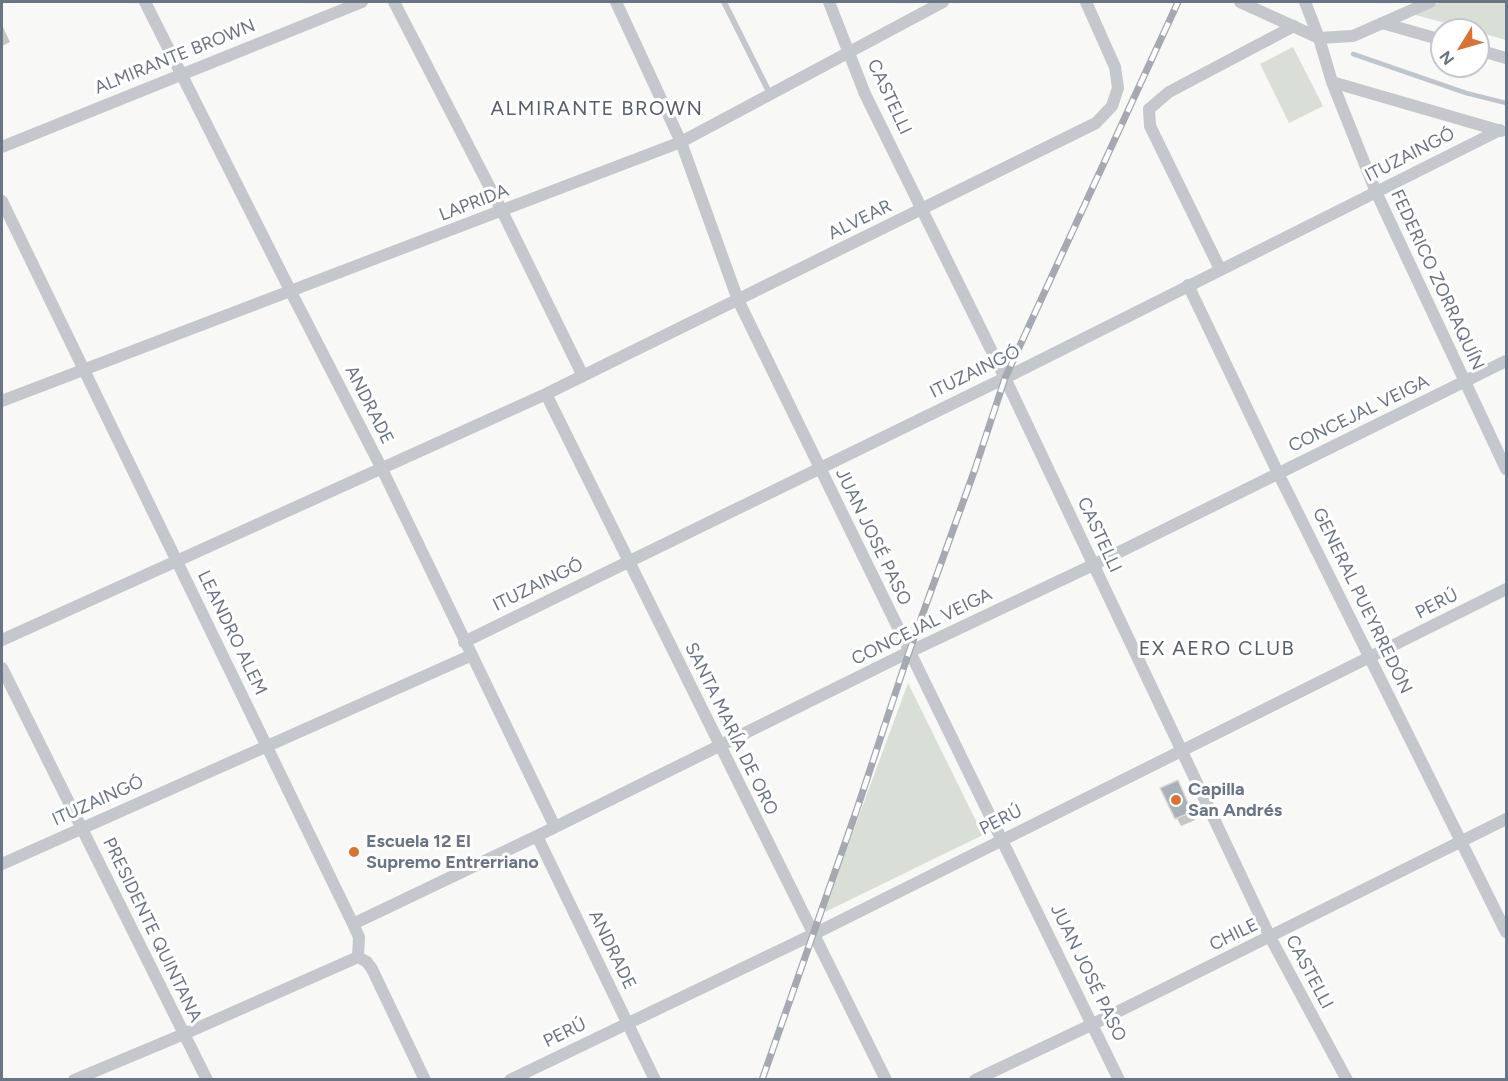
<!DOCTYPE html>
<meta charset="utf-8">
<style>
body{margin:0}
#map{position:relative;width:1508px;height:1081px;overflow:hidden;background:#f8f8f6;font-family:Figtree,sans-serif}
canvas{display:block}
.frame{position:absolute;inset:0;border:3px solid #697485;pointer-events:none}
.north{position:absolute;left:1430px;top:18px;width:60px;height:60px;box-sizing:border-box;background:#fff;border:2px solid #c3c7ce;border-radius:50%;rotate:233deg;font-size:16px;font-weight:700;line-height:24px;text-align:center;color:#697485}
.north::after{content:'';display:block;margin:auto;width:21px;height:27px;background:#da7234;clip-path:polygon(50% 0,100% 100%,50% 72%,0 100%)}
</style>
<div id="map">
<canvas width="1508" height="1081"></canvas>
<div class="frame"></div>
<div class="north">N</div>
</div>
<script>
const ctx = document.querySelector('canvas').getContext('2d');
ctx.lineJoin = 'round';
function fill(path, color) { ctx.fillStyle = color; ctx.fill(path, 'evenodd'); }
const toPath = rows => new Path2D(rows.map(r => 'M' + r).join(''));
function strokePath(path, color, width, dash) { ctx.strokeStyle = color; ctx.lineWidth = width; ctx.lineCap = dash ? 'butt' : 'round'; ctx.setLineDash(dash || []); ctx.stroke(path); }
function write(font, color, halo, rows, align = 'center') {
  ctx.font = font + ' Figtree,sans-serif'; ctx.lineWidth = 6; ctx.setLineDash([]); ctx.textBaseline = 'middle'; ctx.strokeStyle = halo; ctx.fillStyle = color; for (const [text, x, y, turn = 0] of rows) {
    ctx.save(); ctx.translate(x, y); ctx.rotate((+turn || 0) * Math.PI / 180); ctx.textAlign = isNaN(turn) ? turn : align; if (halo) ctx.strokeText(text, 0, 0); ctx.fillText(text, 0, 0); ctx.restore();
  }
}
const green = toPath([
 [1441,2,1506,2,1506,40,1478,32,1478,30,1470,30,1412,14],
 [1293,47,1323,106,1289,123,1260,64],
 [908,683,983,835,823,913]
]);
const shadow = toPath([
 [2,25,10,42,2,46],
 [1162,789,1181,789,1195,820,1181,826]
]);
const stream = toPath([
 [1353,54,1466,93,1506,103]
]);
const building = toPath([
 [1178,780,1192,812,1175,819,1160,788,1178,780]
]);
const lane = toPath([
 [724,2,770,94]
]);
const street = toPath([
 [145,2,291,292,382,469,555,827],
 [394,2,502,211,583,376],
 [616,2,681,142,738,300,1119,1080],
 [829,2,865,94,1005,378,1270,937,1347,1080],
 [1240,2,1319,38,1353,36,1430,2],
 [1305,2,1319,38,1332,82,1376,192,1506,469],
 [1382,23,1442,40],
 [1478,50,1506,58],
 [1332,82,1501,131],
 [2,147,362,2],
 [2,201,353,924,359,937,358,957,367,962,372,969,425,1080],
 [1220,269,1150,126,1149,109,1169,92,1294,26],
 [1188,285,1278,473,1506,932],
 [546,394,886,1080],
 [2,401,681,142,943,2],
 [2,640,546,394,1096,123,1112,106,1118,88,1115,67,1086,2],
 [464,642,1005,378,1500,130],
 [2,668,207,1080],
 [537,836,655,1080],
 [2,864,472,655],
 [353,924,537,836,909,652,1093,565,1506,361],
 [74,1080,184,1034,358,957],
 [510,1080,816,933,1506,589],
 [975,1080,1093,1024,1506,819]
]);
const rail = toPath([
 [762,1080,857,809,909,652,975,469,1005,378,1178,2]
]);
const markers = [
 [1176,800,6,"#da7234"],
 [354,852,6,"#da7234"]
];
const streetNames = [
 ["ALMIRANTE BROWN",175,57,-22],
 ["CASTELLI",889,97,65],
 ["ITUZAINGÓ",1410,155,-27],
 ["LAPRIDA",474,203,-21],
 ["ALVEAR",860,220,-26],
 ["FEDERICO ZORRAQUÍN",1437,280,65],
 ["ITUZAINGÓ",975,372,-26],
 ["ANDRADE",369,405,63],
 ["CONCEJAL VEIGA",1359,414,-26],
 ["CASTELLI",1099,535,65],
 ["JUAN JOSÉ PASO",873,537,64],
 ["ITUZAINGÓ",538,585,-26],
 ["GENERAL PUEYRREDÓN",1362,601,64],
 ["PERÚ",1437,604,-27],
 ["CONCEJAL VEIGA",922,627,-26],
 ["LEANDRO ALEM",232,633,64],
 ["SANTA MARÍA DE ORO",731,729,64],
 ["ITUZAINGÓ",98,801,-24],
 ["PERÚ",1001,820,-27],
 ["PRESIDENTE QUINTANA",152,930,64],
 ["CHILE",1234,935,-26],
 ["ANDRADE",612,950,64],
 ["CASTELLI",1309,972,62],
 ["JUAN JOSÉ PASO",1088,973,64],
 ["PERÚ",565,1033,-26]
];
const poiNames = [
 ["Capilla",1188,790],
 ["San Andrés",1188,811],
 ["Escuela 12 El",366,842],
 ["Supremo Entrerriano",366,863]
];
const neighbourhoodNames = [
 ["ALMIRANTE BROWN",597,109],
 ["EX AERO CLUB",1217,649]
];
fill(green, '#d9dfd7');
fill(shadow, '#0003');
strokePath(stream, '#bec6cc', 4.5);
fill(building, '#abb1b8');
strokePath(building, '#dadad8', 1.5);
strokePath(lane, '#c4c7cb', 6);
strokePath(street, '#c4c7cb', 12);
strokePath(rail, '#a5a9b0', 7);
strokePath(rail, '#fff', 4.5, [14]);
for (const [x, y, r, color] of markers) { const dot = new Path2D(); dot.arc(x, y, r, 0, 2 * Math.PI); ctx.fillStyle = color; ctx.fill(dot); strokePath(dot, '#fff', 2); }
write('18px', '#697485', '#fff', streetNames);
write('bold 18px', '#697485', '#fff', poiNames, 'left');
ctx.letterSpacing = '1.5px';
write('20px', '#565f6a', '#fff', neighbourhoodNames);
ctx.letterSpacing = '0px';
</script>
